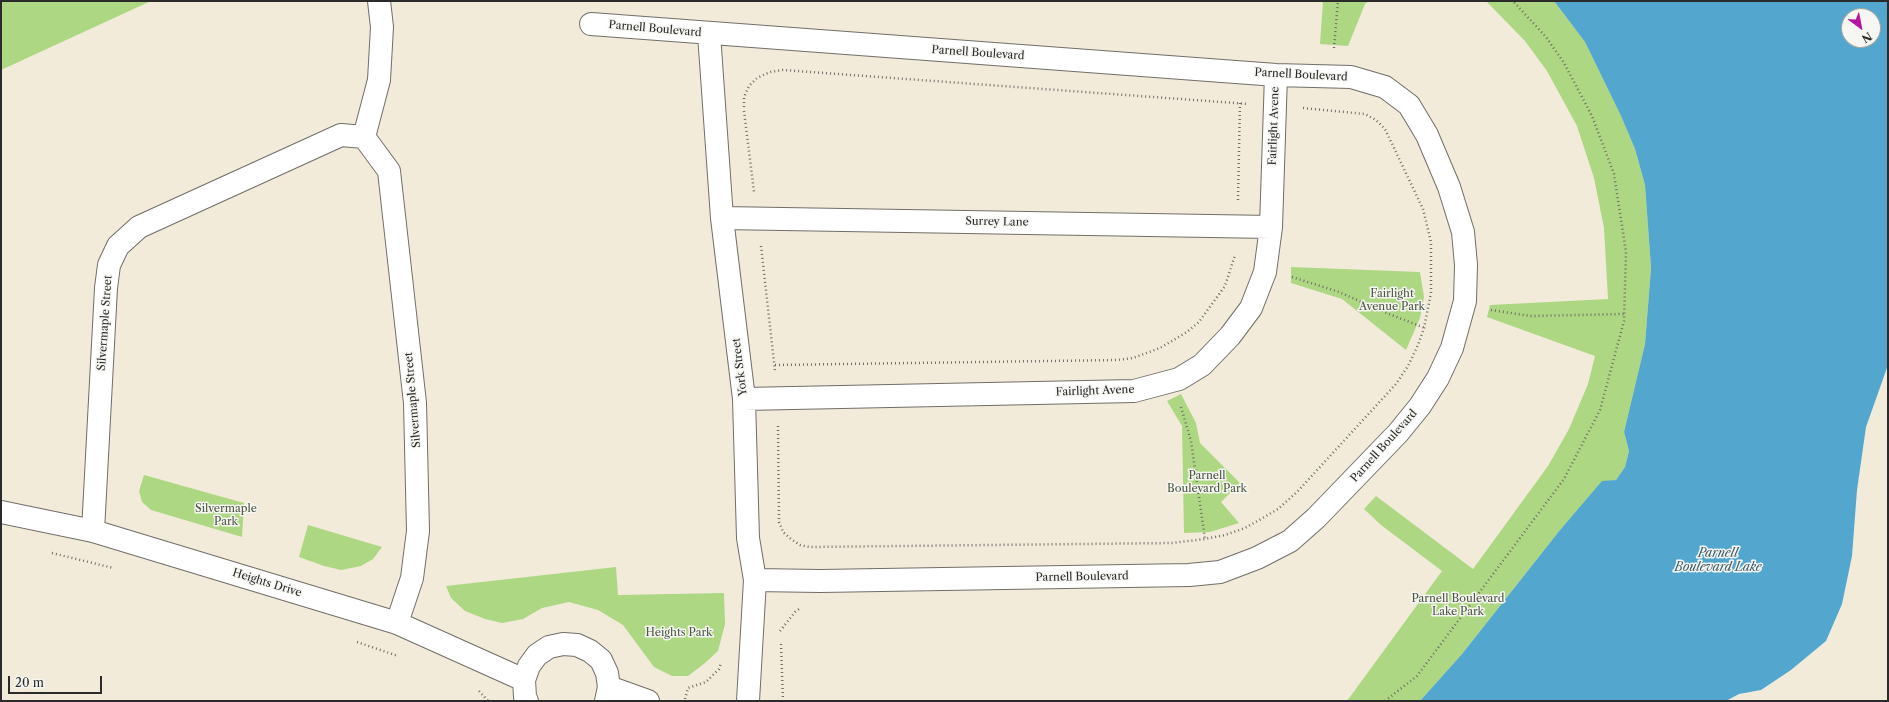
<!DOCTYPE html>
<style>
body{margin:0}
#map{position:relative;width:1889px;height:702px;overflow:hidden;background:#f2ebda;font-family:"Libre Caslon Text",serif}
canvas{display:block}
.frame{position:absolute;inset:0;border:2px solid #2b2b2b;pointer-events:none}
.north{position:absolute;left:1841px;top:8px;width:40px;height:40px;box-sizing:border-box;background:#f6f6f2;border:1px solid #a5a5a2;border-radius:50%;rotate:148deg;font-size:11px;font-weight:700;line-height:16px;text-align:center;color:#2b2b2b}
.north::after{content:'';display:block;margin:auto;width:14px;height:18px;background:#b5179e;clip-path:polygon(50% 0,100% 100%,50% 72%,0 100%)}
.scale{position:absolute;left:8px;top:676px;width:94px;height:18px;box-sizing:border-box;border:2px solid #2b2b2b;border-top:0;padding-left:5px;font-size:12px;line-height:14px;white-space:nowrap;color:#2b2b2b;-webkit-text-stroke:3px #f6f6f2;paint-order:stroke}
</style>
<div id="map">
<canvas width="1889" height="702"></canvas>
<div class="frame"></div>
<div class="north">N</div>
<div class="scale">20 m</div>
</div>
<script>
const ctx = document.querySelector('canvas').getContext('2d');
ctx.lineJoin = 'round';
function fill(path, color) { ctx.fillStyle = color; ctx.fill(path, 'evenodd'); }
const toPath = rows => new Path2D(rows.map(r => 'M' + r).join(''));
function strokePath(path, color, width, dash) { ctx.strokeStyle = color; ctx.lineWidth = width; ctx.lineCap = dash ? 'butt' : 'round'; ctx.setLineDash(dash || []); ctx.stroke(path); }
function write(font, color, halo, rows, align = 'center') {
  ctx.font = font + ' "Libre Caslon Text",serif'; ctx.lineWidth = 3; ctx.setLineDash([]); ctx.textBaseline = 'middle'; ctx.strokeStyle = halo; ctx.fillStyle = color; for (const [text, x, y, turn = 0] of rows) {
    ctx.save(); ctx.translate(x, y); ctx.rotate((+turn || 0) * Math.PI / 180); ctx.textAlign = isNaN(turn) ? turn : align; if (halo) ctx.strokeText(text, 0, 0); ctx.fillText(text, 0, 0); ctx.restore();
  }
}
const green = toPath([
 [1,1,151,1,1,70],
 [1323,1,1369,1,1365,4,1348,46,1320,44],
 [1486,1,1554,1,1585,42,1621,116,1635,149,1645,185,1651,268,1645,344,1624,432,1629,451,1625,467,1616,480,1602,482,1560,530,1462,654,1420,701,1347,701,1442,571,1381,525,1364,509,1376,496,1473,569,1548,466,1569,429,1588,384,1595,356,1487,317,1490,305,1608,299,1604,228,1594,178,1577,126,1547,71,1525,41],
 [1291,267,1420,272,1424,297,1420,318,1406,350,1342,299,1291,283],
 [1181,394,1196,423,1200,443,1240,483,1221,502,1239,523,1210,532,1184,533,1182,426,1167,401],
 [144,475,244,503,242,537,151,510,142,502,139,491],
 [308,525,382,547,373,559,361,566,341,570,324,566,299,557],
 [616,567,618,595,724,593,725,624,718,651,705,663,688,676,672,676,654,667,623,625,598,610,569,602,542,608,523,619,502,623,485,619,465,611,451,598,446,586]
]);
const water = toPath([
 [1554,1,1888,1,1888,365,1866,427,1857,490,1852,556,1842,604,1826,641,1791,670,1761,690,1739,694,1726,701,1420,701,1462,654,1560,530,1602,481,1616,480,1625,467,1629,451,1624,432,1645,344,1651,268,1645,185,1635,149,1621,116,1585,42],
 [1849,16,1873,16,1873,40,1849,40]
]);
const path = toPath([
 [1334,48,1338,1],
 [744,107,744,97,749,86,757,78,770,72,783,70,1249,104],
 [744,111,754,192],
 [1238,200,1240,103],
 [761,246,775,371],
 [1292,277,1339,292,1389,314,1425,328],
 [1491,310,1531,316,1624,314],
 [775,365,1117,360,1133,358,1160,348,1187,332,1199,322,1225,286,1235,255],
 [1181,407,1191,441,1205,539],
 [778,426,779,522,783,532,791,539,800,545,810,547,1172,543,1205,539,1225,535,1245,528,1261,519,1278,509,1297,492,1396,384,1408,366,1418,345,1424,328,1431,293,1431,242,1423,209,1385,129,1376,120,1365,114,1303,108],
 [52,553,113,568],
 [780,631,795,612,799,609],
 [357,642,398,656],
 [781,644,783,701],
 [479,691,488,701],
 [685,699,688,688,706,682,719,669,721,663],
 [1385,701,1417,676,1564,479,1600,410,1624,321,1626,252,1614,174,1592,116,1564,63,1546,37,1513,1]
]);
const minor = toPath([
 [591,24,1276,75,1351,77,1385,87,1409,105,1427,135,1449,187,1463,232,1466,265,1465,301,1452,348,1438,378,1420,406,1398,433,1316,518,1290,541,1257,558,1220,572,1189,575,820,581,755,580],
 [709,34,722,218,744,399,748,538,755,580,748,701],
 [364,137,379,80,382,27,379,1],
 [722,218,1271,227],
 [744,399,1134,391,1179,379,1202,365,1230,336,1251,308,1265,272,1271,227,1276,75],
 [1,512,93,531,397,623,524,680],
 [93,531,106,288,109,265,118,246,139,227,341,135,364,137,389,171,415,403,418,531,412,578,397,623],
 [609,687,648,701],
 [527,701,525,697,524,680,529,666,537,655,549,647,563,644,577,645,590,651,601,660,607,673,609,687,606,701]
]);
const streetNames = [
 ["Parnell Boulevard",655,29,5],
 ["Parnell Boulevard",978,53,4],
 ["Parnell Boulevard",1301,75,3],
 ["Fairlight Avene",1274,126,-88],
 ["Surrey Lane",997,222,1],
 ["Silvermaple Street",105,323,-86],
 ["York Street",740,367,-97],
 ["Fairlight Avene",1095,391,-2],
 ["Silvermaple Street",413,400,-95],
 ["Parnell Boulevard",1384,446,-48],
 ["Parnell Boulevard",1082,577,-1],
 ["Heights Drive",267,583,17]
];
const parkNames = [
 ["Fairlight",1392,294],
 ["Avenue Park",1392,307],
 ["Parnell",1207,476],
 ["Boulevard Park",1207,489],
 ["Silvermaple",226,509],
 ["Park",226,522],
 ["Parnell Boulevard",1458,599],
 ["Lake Park",1458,612],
 ["Heights Park",679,633]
];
const waterNames = [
 ["Parnell",1718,554],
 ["Boulevard Lake",1718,568]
];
fill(green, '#add782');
fill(water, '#53a7cf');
strokePath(minor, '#716e68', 24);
strokePath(path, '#716e68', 2.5, [1, 3]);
strokePath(minor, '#fff', 22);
write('11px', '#2b2b2b', '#f6f6f2', streetNames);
write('11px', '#4c5641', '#f6f6f2', parkNames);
write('italic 12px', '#3b5d6d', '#f6f6f2', waterNames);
</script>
